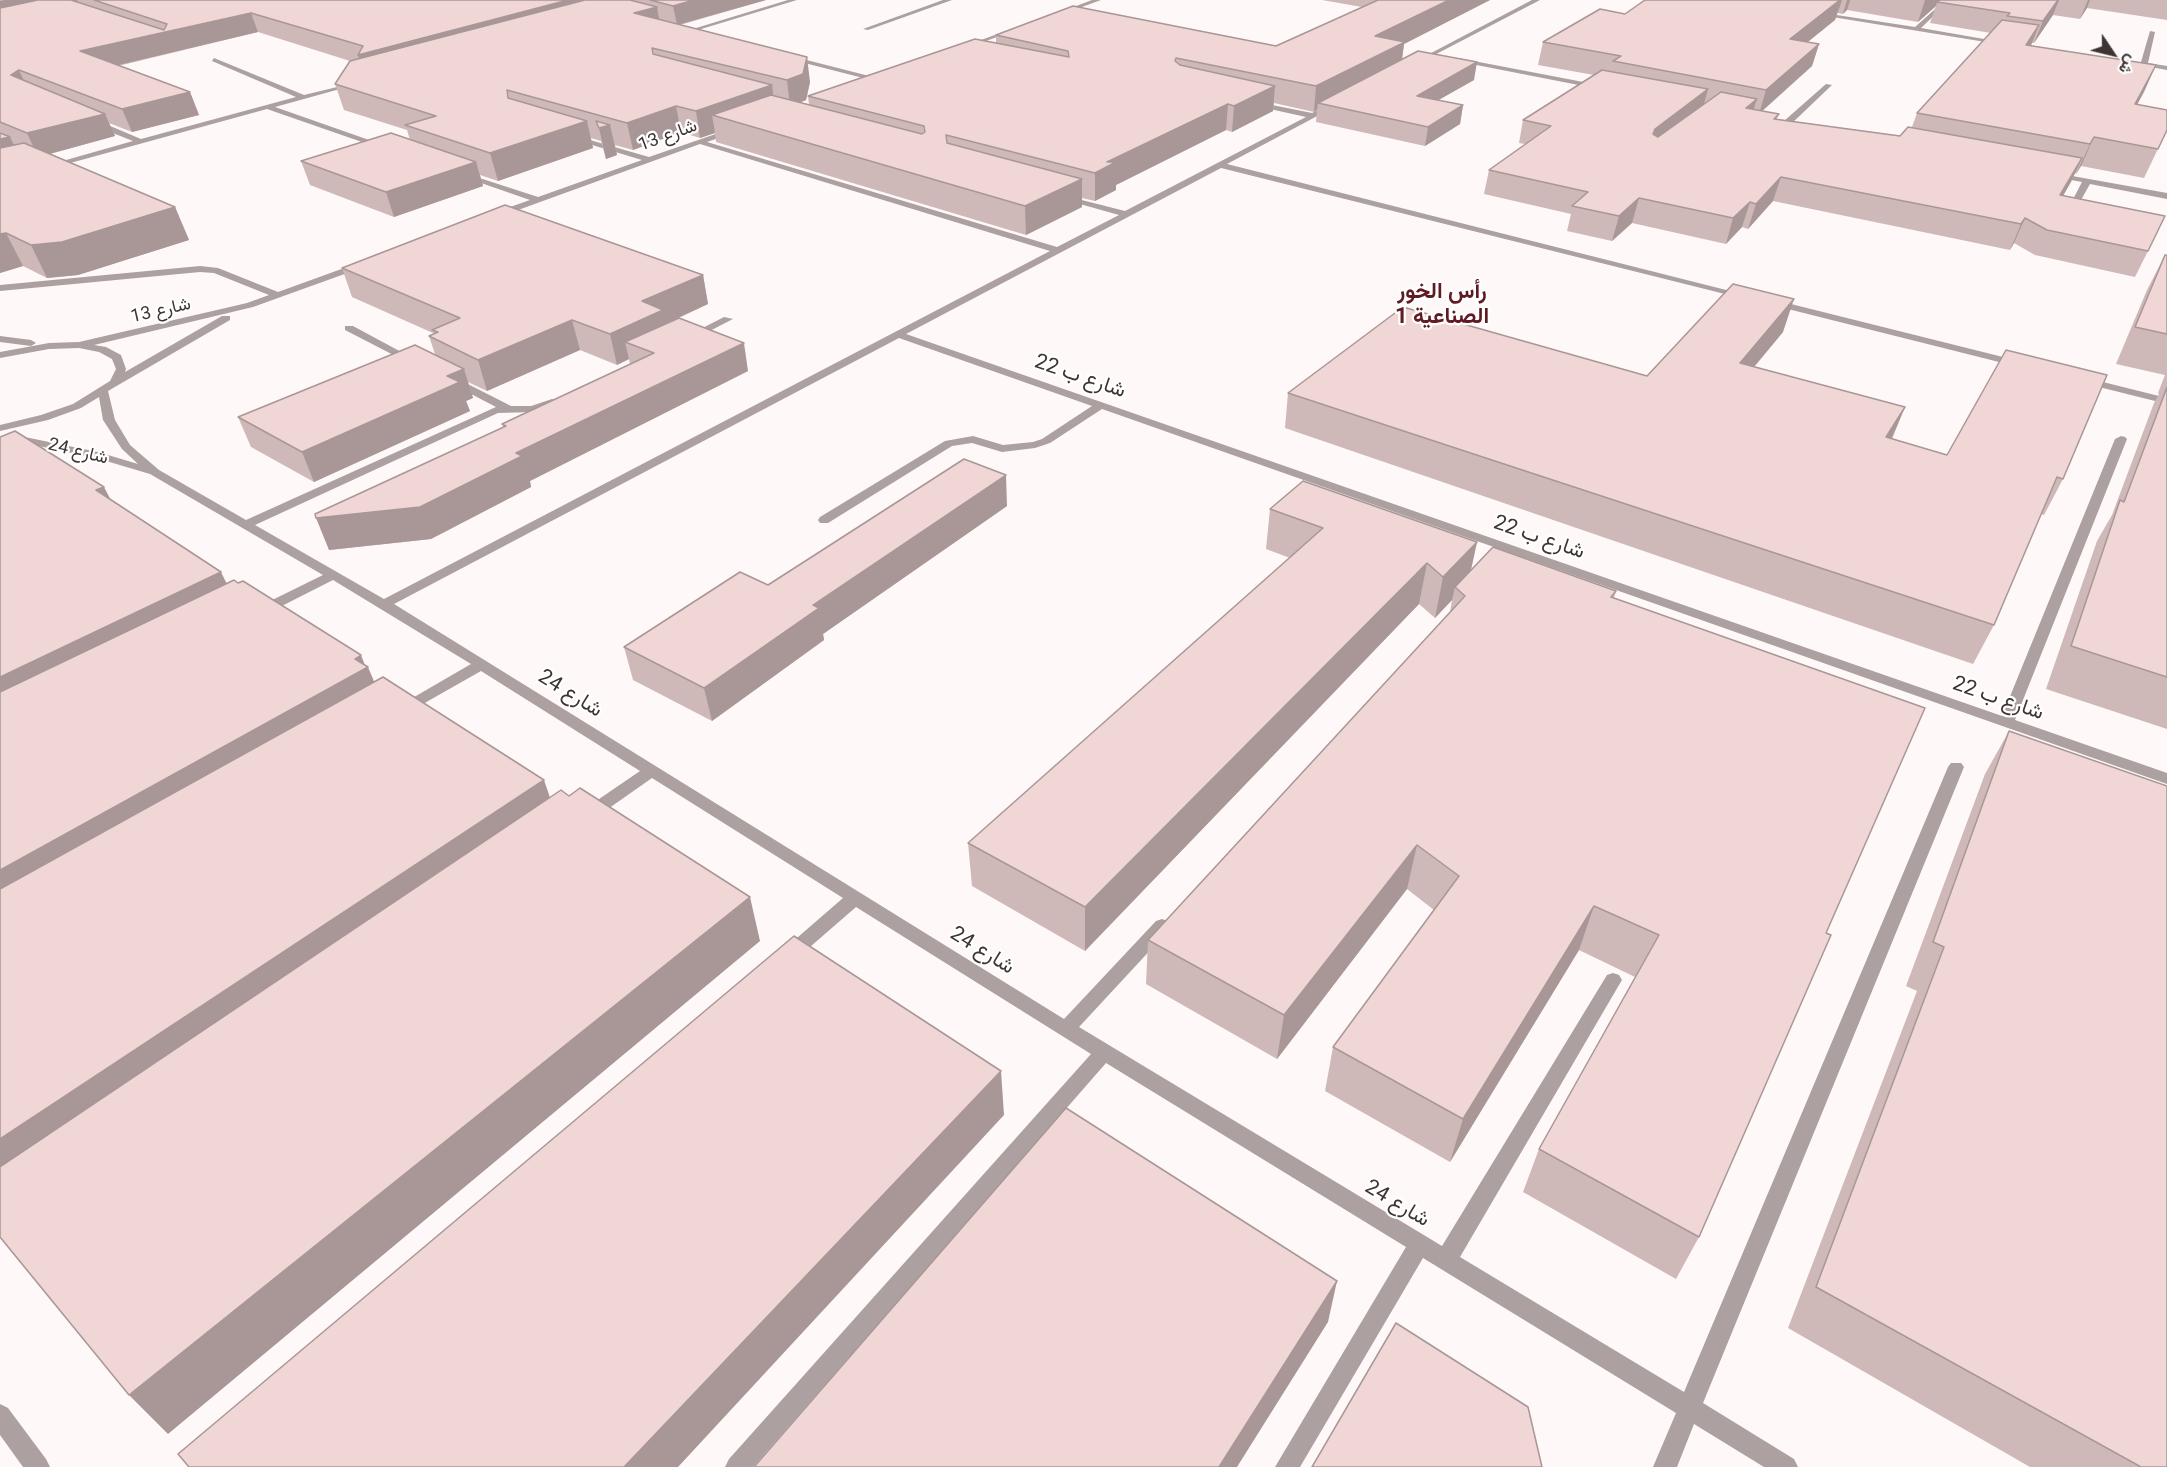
<!DOCTYPE html>
<meta charset="utf-8">
<style>
body{margin:0}
#map{position:relative;width:2167px;height:1467px;overflow:hidden;background:#fef8f8;font-family:Roboto,Vazirmatn,sans-serif}
canvas{display:block}
.north{position:absolute;left:2083px;top:24px;width:60px;height:60px;-webkit-text-stroke:4px #fff;paint-order:stroke;rotate:125deg;font-size:16px;font-weight:700;line-height:24px;text-align:center;color:#3e3433}
.north::after{content:'';display:block;margin:auto;width:21px;height:27px;background:#3e3433;clip-path:polygon(50% 0,100% 100%,50% 72%,0 100%)}
</style>
<div id="map">
<canvas width="2167" height="1467"></canvas>
<div class="north">ش</div>
</div>
<script>
const ctx = document.querySelector('canvas').getContext('2d');
ctx.lineJoin = 'round';
const toPath = rows => new Path2D(rows.map(r => 'M' + r).join(''));
function fill(path, color) { ctx.fillStyle = color; ctx.fill(path, 'evenodd'); }
function strokePath(path, color, width, dash) { ctx.strokeStyle = color; ctx.lineWidth = width; ctx.lineCap = dash ? 'butt' : 'round'; ctx.setLineDash(dash || []); ctx.stroke(path); }
function write(font, color, halo, rows, align = 'center') {
  ctx.font = font + ' Roboto,Vazirmatn,sans-serif'; ctx.lineWidth = 4.5; ctx.setLineDash([]); ctx.textBaseline = 'middle'; ctx.strokeStyle = halo; ctx.fillStyle = color; for (const [text, x, y, turn = 0] of rows) {
    ctx.save(); ctx.translate(x, y); ctx.rotate((+turn || 0) * Math.PI / 180); ctx.textAlign = isNaN(turn) ? turn : align; if (halo) ctx.strokeText(text, 0, 0); ctx.fillText(text, 0, 0); ctx.restore();
  }
}
const minor = toPath([
 [788,0,797,0,688,33,683,32,788,0],
 [943,0,952,0,868,30,863,29,943,0],
 [1092,0,1101,0,1060,15,1055,14,1092,0],
 [1532,0,1540,0,1419,63,1414,62,1532,0],
 [1943,2,1945,5,1921,28,2007,43,2004,45,1814,14,1817,12,1915,27,1943,2],
 [1011,29,1016,30,967,48,962,47,1011,29],
 [2150,31,2155,32,2148,63,2167,66,2167,70,2135,64,2141,62,2150,31],
 [787,55,877,78,878,79,875,81,785,58,787,55],
 [214,58,304,95,358,82,358,84,275,107,389,147,382,149,267,109,52,168,45,166,133,141,90,124,90,120,96,120,141,139,296,97,212,61,214,58],
 [1458,58,1599,85,1603,87,1599,89,1456,61,1458,58],
 [1826,84,1832,85,1790,125,1784,125,1784,121,1826,84],
 [1252,101,1312,113,1331,103,1338,105,1227,164,1750,296,1745,299,1221,168,906,334,2002,716,2115,439,2121,436,2125,437,2127,439,2015,720,2167,773,2167,784,1102,409,1050,443,1035,448,1002,452,972,443,952,446,828,523,820,523,818,520,820,517,945,441,973,436,1003,445,1033,442,1042,439,1092,406,899,338,394,604,1064,1019,1156,921,1162,919,1168,921,1171,926,1168,931,1079,1027,1442,1246,1607,975,1613,973,1619,975,1622,980,1619,985,1460,1257,1684,1392,1948,767,1951,763,1961,763,1964,767,1703,1403,1794,1459,1798,1467,1764,1467,1694,1424,1677,1467,1653,1467,1676,1413,1423,1258,1300,1467,1275,1467,1406,1247,1106,1063,753,1467,725,1467,729,1459,1091,1054,856,907,795,960,789,962,783,960,780,955,783,950,843,898,652,778,595,818,583,818,581,814,583,810,640,771,481,671,407,713,397,713,395,710,397,707,471,664,333,580,266,614,256,614,254,611,256,608,323,575,150,474,96,458,10,440,4,437,10,434,98,452,138,464,122,449,103,420,99,397,81,408,48,420,0,431,0,425,41,415,73,404,110,381,116,369,112,359,99,352,79,348,49,349,0,358,0,352,49,343,79,342,247,303,269,295,214,273,200,272,0,291,0,285,200,266,218,268,278,292,358,263,364,263,364,267,253,307,94,345,106,347,121,355,126,369,125,372,222,316,230,316,230,320,108,391,115,420,130,445,159,470,246,520,496,407,450,383,450,379,458,379,511,406,531,406,552,399,556,400,556,404,532,412,498,413,255,525,384,599,1050,251,700,144,496,218,492,215,493,213,530,200,458,175,458,171,538,197,642,160,569,138,569,134,649,157,733,128,736,128,736,132,707,142,1057,247,1119,215,1062,199,1062,195,1125,211,1306,117,1252,105,1252,101],
 [2050,172,2167,193,2167,199,2090,184,2077,207,2082,214,2078,217,2069,207,2082,182,2050,176,2050,172],
 [1771,299,2023,362,2024,364,2019,367,1768,304,1766,302,1771,299],
 [724,317,733,319,694,339,685,337,724,317],
 [345,326,353,326,418,361,409,363,345,330,345,326],
 [0,336,31,340,36,343,31,346,0,342,0,336],
 [2083,377,2167,398,2167,404,2079,382,2079,378,2083,377],
 [0,1404,8,1408,46,1459,50,1467,23,1467,0,1435,0,1404]
]);
const wall = toPath([
 [0,0,766,0,680,25,810,82,806,100,799,103,809,105,808,96,996,43,996,35,1276,46,1362,7,1322,0,1490,0,1404,44,1402,60,1474,80,1438,100,1463,105,1460,124,1425,146,1316,122,1317,110,1314,112,1274,103,1273,111,1232,132,1226,130,1116,185,1116,190,1095,201,1082,198,1082,207,1026,235,716,142,715,133,700,138,681,132,633,150,615,145,617,155,606,159,601,141,591,138,593,148,498,181,480,175,483,186,394,217,310,185,301,161,410,140,407,130,344,110,335,84,350,61,258,32,118,66,190,92,199,115,132,132,109,123,115,136,50,154,175,207,189,240,78,275,47,278,23,266,0,273],
 [1645,0,2167,0,2167,20,2087,8,2080,19,2053,15,2034,43,2032,43,2031,46,2156,65,2137,105,2167,130,2144,178,2081,166,2076,174,2075,173,2063,196,2148,251,2135,277,2035,255,2014,243,2010,250,1773,201,1748,229,1742,227,1726,244,1632,223,1612,241,1567,231,1571,214,1484,194,1489,170,1525,144,1519,143,1523,120,1594,75,1538,65,1543,42,1625,14],
 [1936,6,1930,23,1991,33,1917,113,1912,127,1900,136,1777,119,1779,114,1761,111,1812,66,1819,44,1807,42,1835,20,1837,13,1843,14,1847,10,1918,22],
 [2165,255,2167,255,2167,729,2046,689,2097,541,2112,515,2154,403,2159,394,2158,393,2165,375,2116,364,2147,290],
 [342,268,703,275,708,304,666,324,748,371,530,481,531,487,431,539,329,550,503,427,502,424,630,364,629,359,617,365,580,350,487,391,468,382,473,398,466,401,470,411,314,482,251,447,238,417,435,354,429,336,434,334,433,333,352,297],
 [1783,332,1754,367,1905,407,1892,439,1947,455,2063,479,2044,515,2041,514,1994,625,1973,664,1285,428,1288,393,1647,376],
 [1007,506,823,634,824,640,712,721,633,680,624,647,768,585],
 [1270,509,1477,542,1471,570,1616,591,1614,598,1826,933,1699,1237,1676,1279,1523,1192,1539,1149,1635,977,1579,950,1450,1162,1325,1091,1333,1047,1434,910,1407,889,1277,1059,1146,984,1148,940,1450,612,1452,600,1435,618,1419,604,1085,951,972,886,968,843,1290,558,1266,549],
 [2009,731,2167,1467,2030,1467,1788,1328,1917,991,1906,986,1985,774]
]);
const shadedWall = toPath([
 [5,0,77,0,79,5,0,22,0,1],
 [568,0,624,0,364,76,358,55],
 [694,0,766,0,677,25,673,6],
 [1449,0,1490,0,1404,44,1401,66,1318,103,1317,110,1314,112,1316,86,1375,36],
 [1840,0,1842,0,1835,20,1783,62,1790,39],
 [1847,0,1850,0,1847,10,1843,14],
 [1925,0,1943,0,1937,2,1936,6,1918,22],
 [2058,0,2059,0,2053,15,2034,43,2043,21],
 [2088,0,2090,0,2087,8,2080,19],
 [657,7,661,30,634,13],
 [251,13,258,32,89,72,80,51],
 [2039,25,2029,50,2026,45],
 [1819,44,1812,66,1759,114,1766,90],
 [807,57,810,82,806,100,790,106,787,80],
 [1477,62,1474,80,1414,114,1417,96],
 [2156,65,2144,92,2122,132,2135,104],
 [19,70,29,92,11,75],
 [772,85,775,111,712,115,715,133,700,138,696,111],
 [1275,86,1273,111,1232,132,1234,106],
 [1708,89,1702,111,1647,157,1655,129],
 [190,92,199,115,132,132,122,109],
 [1757,99,1750,121,1746,108],
 [1228,104,1226,130,1116,185,1116,190,1095,201,1095,173,1107,162],
 [1463,105,1460,124,1425,146,1428,127],
 [676,106,681,132,633,150,627,123],
 [105,114,115,136,38,157,27,133],
 [587,121,593,148,498,181,490,153],
 [610,125,617,155,606,159,599,128],
 [10,137,25,167,0,174,0,139],
 [2094,137,2081,166,2076,174,2090,144],
 [2082,158,2071,182,2049,220,2060,195],
 [476,162,483,186,394,217,386,192],
 [1781,177,1773,201,1748,229,1756,204],
 [1082,179,1082,207,1026,235,1025,206],
 [1639,198,1632,223,1612,241,1619,216],
 [1750,202,1742,227,1726,244,1733,218],
 [175,207,189,240,78,275,47,278,31,245],
 [2025,218,2014,243,2010,250,2021,224],
 [6,233,23,266,0,273,0,234],
 [703,275,708,304,625,342,629,359,617,365,610,334,642,301],
 [1794,299,1783,332,1729,397,1740,363],
 [572,320,580,350,487,391,478,360],
 [744,343,748,371,530,481,531,487,431,539,329,550,316,518,516,453],
 [464,369,473,398,466,401,470,411,314,482,302,452,447,376],
 [1905,407,1890,442,1886,437],
 [1006,475,1007,506,823,634,824,640,712,721,704,688,813,605],
 [104,487,125,527,96,490],
 [1477,542,1468,583,1455,587,1452,600,1435,618,1443,577],
 [1427,563,1419,604,1085,951,1085,907],
 [221,572,241,613,0,733,0,677],
 [361,655,366,668,368,667,386,710,0,932,0,870],
 [544,780,559,824,0,1208,0,1139],
 [1417,845,1407,889,1277,1059,1284,1015],
 [750,897,760,941,168,1434,129,1395],
 [1594,906,1579,950,1450,1162,1463,1119],
 [1001,1071,1004,1115,678,1467,624,1467],
 [1337,1281,1328,1322,1237,1467,1219,1467]
]);
const building = toPath([
 [38,0,71,0,164,30,167,24,94,0,568,0,358,55,363,46,251,13,80,51,190,92,122,109,19,70,11,75,105,114,27,133,0,122,0,8,38,0],
 [585,0,630,0,657,7,634,13,807,57,803,74,787,80,652,48,653,54,772,85,696,111,676,106,627,123,507,90,508,98,587,121,490,153,405,125,436,116,335,84,350,61,585,0],
 [650,0,694,0,673,6,650,0],
 [1378,0,1449,0,1375,36,1405,42,1316,86,1176,58,1175,61,1180,65,1275,86,1234,106,1228,104,1107,162,1116,162,1095,173,946,135,947,143,1082,179,1025,206,712,115,771,95,922,134,925,132,924,126,808,96,975,39,1069,57,1068,51,996,35,1073,6,1276,46,1378,0],
 [1645,0,1840,0,1790,39,1819,44,1766,90,1613,61,1621,56,1543,42,1600,9,1625,14,1645,0],
 [1940,0,2058,0,2043,21,2007,16,2010,13,1937,2,1940,0],
 [2002,20,2039,25,2026,45,2156,65,2135,104,2167,110,2167,130,2158,149,2094,137,2090,144,1917,113,2002,20],
 [1418,51,1477,62,1417,96,1463,105,1428,127,1318,103,1418,51],
 [1602,70,1708,89,1655,129,1653,134,1658,137,1721,92,1757,99,1746,108,1779,114,1774,119,1900,136,1908,127,2082,158,2060,195,2165,216,2148,251,2047,230,2025,218,2021,224,1781,177,1756,204,1750,202,1733,218,1639,198,1619,216,1572,206,1588,192,1489,170,1551,126,1523,120,1602,70],
 [596,121,610,125,599,128,596,121],
 [0,133,10,137,0,139,0,133],
 [391,133,476,162,386,192,301,161,391,133],
 [24,143,175,207,62,242,31,245,6,233,0,234,0,148,24,143],
 [505,205,703,275,642,301,663,310,610,334,572,320,478,360,429,336,438,332,432,330,460,318,342,268,505,205],
 [2165,255,2167,255,2167,334,2135,327,2165,255],
 [1733,284,1794,299,1740,363,1905,407,1886,437,1947,455,2006,350,2107,375,2063,479,2057,477,1994,625,1288,393,1403,307,1647,376,1733,284],
 [679,318,744,343,516,453,522,456,420,507,316,518,315,514,506,426,502,424,654,353,625,342,679,318],
 [415,345,464,369,447,376,460,382,302,452,238,417,415,345],
 [2167,387,2167,677,2071,646,2120,500,2124,502,2167,387],
 [15,431,104,487,96,490,221,572,0,677,0,437,15,431],
 [964,459,1006,475,813,605,819,608,704,688,624,647,740,572,768,585,964,459],
 [1303,481,1477,542,1443,577,1427,563,1085,907,968,843,1323,528,1270,509,1303,481],
 [1493,547,1616,591,1611,597,1925,708,1826,933,1831,935,1699,1237,1539,1149,1659,935,1594,906,1463,1119,1333,1047,1459,876,1417,845,1284,1015,1148,940,1465,596,1455,587,1493,547],
 [234,580,238,583,243,581,361,655,355,659,368,667,0,870,0,692,234,580],
 [383,677,544,780,0,1139,0,889,383,677],
 [2009,731,2167,786,2167,1467,2141,1467,1816,1287,1944,947,1933,942,2009,731],
 [580,788,750,897,129,1395,0,1237,0,1167,561,790,569,796,580,788],
 [794,936,1001,1071,624,1467,189,1467,178,1454,794,936],
 [1066,1108,1337,1281,1219,1467,754,1467,1066,1108],
 [1396,1323,1528,1407,1542,1467,1312,1467,1396,1323]
]);
const farStreetnames = [
 ["شارع 13",668,136,-20],
 ["شارع 13",161,311,-13],
 ["شارع 24",78,452,14]
];
const streetNames = [
 ["شارع ب 22",1080,377,19],
 ["شارع ب 22",1539,538,19],
 ["شارع 24",570,694,32],
 ["شارع ب 22",1998,699,19],
 ["شارع 24",982,951,32],
 ["شارع 24",1397,1204,31]
];
const farDistrictnames = [
 ["رأس الخور",1442,292],
 ["الصناعية 1",1442,317]
];
fill(minor, '#aca0a0');
fill(wall, '#cfb8b8');
fill(shadedWall, '#a99696');
fill(building, '#f1d6d6');
strokePath(building, '#a99696', 1.5);
write('18px', '#3e3433', '#fff', farStreetnames);
write('21px', '#3e3433', '#fff', streetNames);
write('bold 22px', '#601b22', '#fff', farDistrictnames);
</script>
